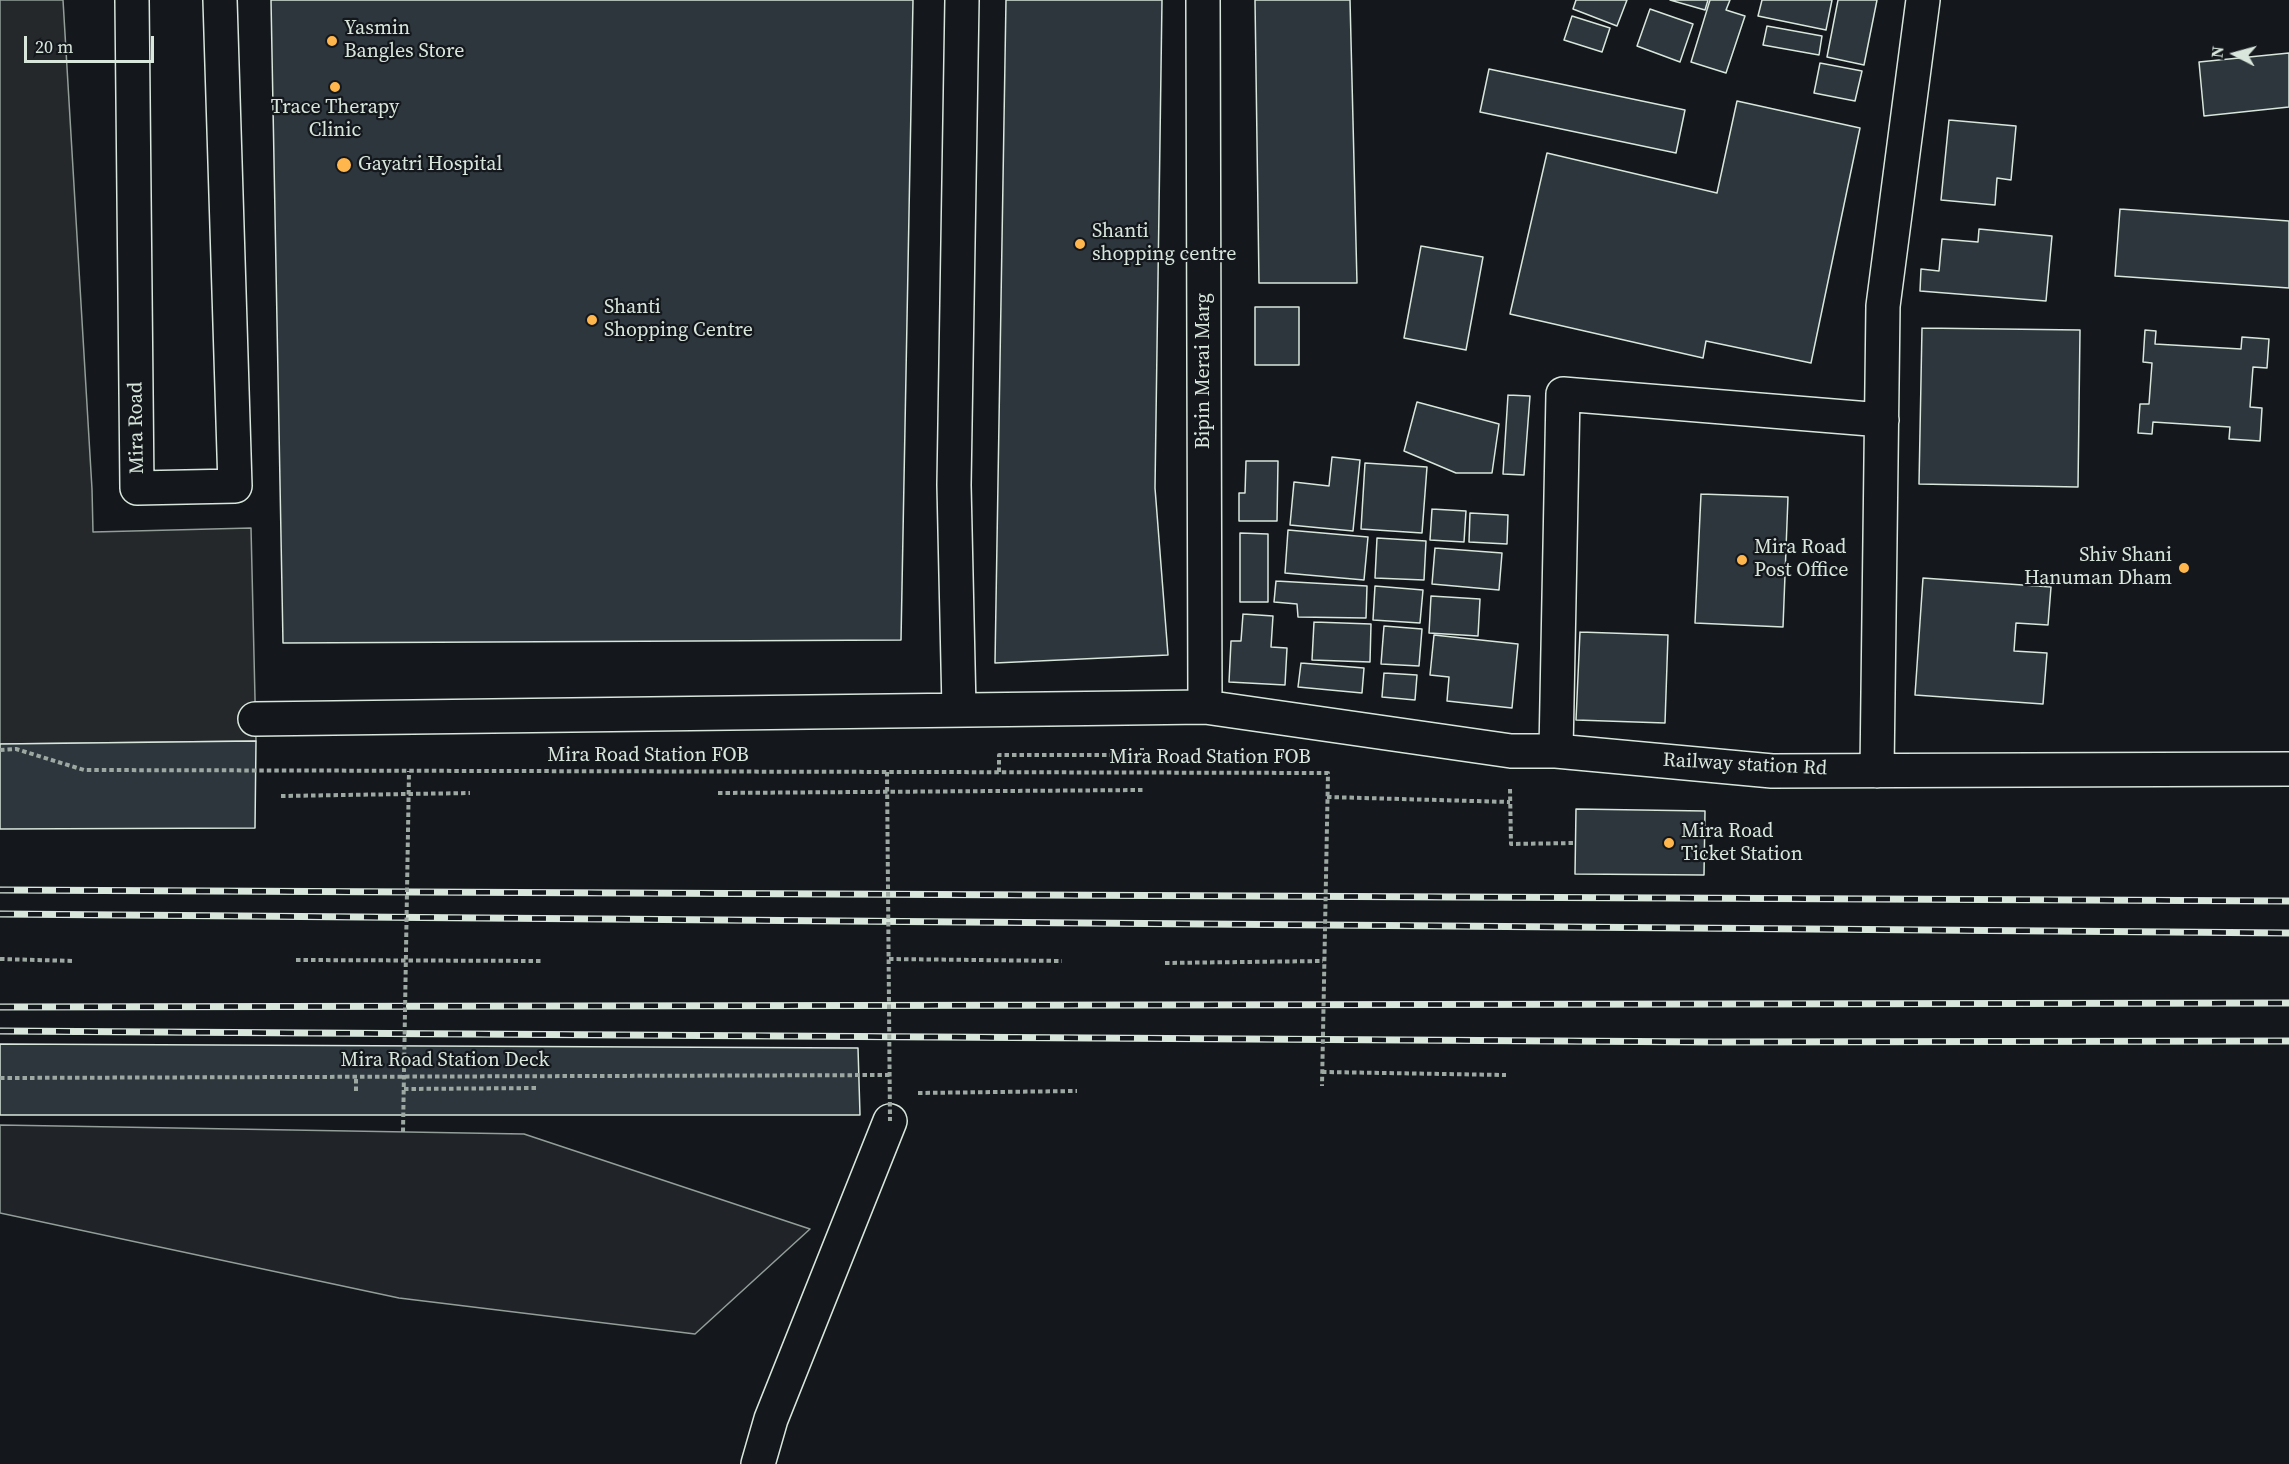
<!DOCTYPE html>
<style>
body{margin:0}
#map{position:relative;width:2289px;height:1464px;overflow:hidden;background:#14181c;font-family:"Source Serif 4",serif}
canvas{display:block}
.north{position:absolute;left:2205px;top:24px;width:60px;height:60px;-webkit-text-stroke:4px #14181c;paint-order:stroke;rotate:276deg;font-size:16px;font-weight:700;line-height:24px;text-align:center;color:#d8e6dc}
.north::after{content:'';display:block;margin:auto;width:21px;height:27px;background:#d8e6dc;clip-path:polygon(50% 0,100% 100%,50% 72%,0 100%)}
.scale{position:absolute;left:24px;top:36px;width:130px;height:27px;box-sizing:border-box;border:3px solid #d8e6dc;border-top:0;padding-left:8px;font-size:18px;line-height:21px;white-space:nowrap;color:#d8e6dc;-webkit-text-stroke:4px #14181c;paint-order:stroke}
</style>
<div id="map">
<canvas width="2289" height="1464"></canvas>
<div class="north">N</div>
<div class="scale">20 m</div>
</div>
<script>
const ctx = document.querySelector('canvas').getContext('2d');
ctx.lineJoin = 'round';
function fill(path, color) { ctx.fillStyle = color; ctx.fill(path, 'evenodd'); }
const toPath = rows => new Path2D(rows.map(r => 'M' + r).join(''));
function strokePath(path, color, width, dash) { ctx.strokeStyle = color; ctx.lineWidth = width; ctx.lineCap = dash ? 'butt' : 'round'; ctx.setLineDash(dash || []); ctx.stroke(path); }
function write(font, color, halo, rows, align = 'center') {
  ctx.font = font + ' "Source Serif 4",serif'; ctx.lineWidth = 4.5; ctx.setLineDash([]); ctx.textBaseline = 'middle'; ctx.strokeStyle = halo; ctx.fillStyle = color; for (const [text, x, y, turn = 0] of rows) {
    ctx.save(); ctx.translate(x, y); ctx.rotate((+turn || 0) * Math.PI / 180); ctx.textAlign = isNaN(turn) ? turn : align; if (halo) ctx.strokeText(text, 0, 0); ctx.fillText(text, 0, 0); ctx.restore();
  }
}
const green = toPath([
 [0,1125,524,1134,810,1229,695,1334,399,1298,0,1213,0,1125]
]);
const parking = toPath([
 [0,0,63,0,92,489,93,532,251,528,256,741,0,744,0,0]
]);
const building = toPath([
 [271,0,913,0,901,640,283,643,271,0],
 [1006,0,1162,0,1155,488,1168,655,995,663,1006,0],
 [1255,0,1350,0,1357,283,1259,283,1255,0],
 [1576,0,1627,0,1617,26,1573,9,1576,0],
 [1670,0,1708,0,1705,10,1670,0],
 [1710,0,1730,0,1726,10,1745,16,1726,73,1691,62,1710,0],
 [1762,0,1832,0,1826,30,1758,16,1762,0],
 [1838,0,1877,0,1864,65,1827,57,1838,0],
 [1650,9,1693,24,1680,62,1637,46,1650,9],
 [1572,16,1610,28,1602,52,1564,40,1572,16],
 [1767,26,1822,36,1819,55,1763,45,1767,26],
 [2289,53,2289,107,2204,116,2199,62,2289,53],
 [1820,63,1862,71,1855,101,1814,93,1820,63],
 [1489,69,1685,110,1676,153,1480,112,1489,69],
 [1737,101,1860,128,1811,363,1706,341,1703,358,1510,314,1547,153,1717,193,1737,101],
 [1949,120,2016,126,2011,180,1997,178,1995,205,1941,200,1949,120],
 [2120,209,2289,221,2289,288,2115,276,2120,209],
 [1979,229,2052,236,2046,301,1920,291,1921,269,1939,271,1942,239,1978,242,1979,229],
 [1421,246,1483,257,1466,350,1404,338,1421,246],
 [1255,307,1299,307,1299,365,1255,365,1255,307],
 [1922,328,2080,330,2078,487,1919,484,1922,328],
 [2145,330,2156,331,2155,344,2241,349,2242,337,2269,339,2267,368,2253,367,2250,407,2262,408,2260,441,2229,439,2230,427,2153,422,2152,434,2138,433,2140,404,2149,404,2152,363,2143,362,2145,330],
 [1508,395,1530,396,1524,475,1503,474,1508,395],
 [1417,402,1499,424,1492,473,1456,473,1404,451,1417,402],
 [1332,457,1360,460,1353,531,1290,525,1294,482,1329,486,1332,457],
 [1246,461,1278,461,1277,521,1239,521,1239,493,1245,493,1246,461],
 [1365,463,1427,467,1422,533,1361,529,1365,463],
 [1701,494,1788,497,1783,627,1695,623,1701,494],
 [1432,509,1466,511,1464,542,1430,540,1432,509],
 [1470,513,1508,515,1507,544,1469,542,1470,513],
 [1288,530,1368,537,1364,580,1285,573,1288,530],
 [1240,533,1268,534,1268,602,1240,602,1240,533],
 [1377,538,1426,541,1424,580,1375,578,1377,538],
 [1435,548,1502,553,1499,590,1432,584,1435,548],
 [1923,578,2051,587,2048,625,2016,623,2014,651,2047,653,2043,704,1915,695,1923,578],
 [1276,581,1367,586,1366,618,1298,617,1297,604,1274,602,1276,581],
 [1375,586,1423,590,1420,623,1373,620,1375,586],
 [1431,596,1480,599,1478,636,1429,633,1431,596],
 [1243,614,1273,616,1271,647,1287,648,1285,685,1229,682,1231,641,1241,641,1243,614],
 [1314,622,1371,624,1370,662,1312,660,1314,622],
 [1384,626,1422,629,1419,666,1381,664,1384,626],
 [1580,632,1668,635,1665,723,1576,720,1580,632],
 [1434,635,1518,644,1512,708,1447,701,1449,677,1430,675,1434,635],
 [1301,663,1364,668,1362,693,1298,687,1301,663],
 [1384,673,1417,675,1415,700,1382,697,1384,673],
 [256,741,255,828,0,829,0,744,256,741],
 [1576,809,1705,811,1704,875,1575,874,1576,809],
 [0,1044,858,1048,860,1115,0,1115,0,1044]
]);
const path = toPath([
 [999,772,999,755,1142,755,1142,748],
 [1510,789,1511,844,1576,843],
 [718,793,1145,790],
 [281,796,470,793],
 [1327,797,1510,802],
 [0,959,74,961],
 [889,959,1062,961],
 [296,960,543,961],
 [1165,963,1323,961],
 [1322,1072,1506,1075],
 [0,1078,890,1075],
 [404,1089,539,1088],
 [356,1091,356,1076],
 [918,1093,1077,1091]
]);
const minor = toPath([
 [132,0,137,488,235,486,220,0],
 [1203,0,1205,707],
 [959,709,954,485,962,0],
 [255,719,1205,707,1511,751,1556,751,1772,771,2289,769],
 [1556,751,1563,394,1882,420],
 [1877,771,1883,306,1923,0],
 [758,1464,771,1419,890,1121]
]);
const rail = toPath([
 [0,890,2289,901],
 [0,914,2289,933],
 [0,1007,2289,1003],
 [0,1031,1714,1042,2289,1041]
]);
const pathBridge = toPath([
 [0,750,16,749,84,770,1328,773,1322,1086],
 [887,772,890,1121],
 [403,1132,409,771]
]);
const markers = [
 [332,41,6,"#ffb74d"],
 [335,87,6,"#ffb74d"],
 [344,165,8,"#ffb74d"],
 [1080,244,6,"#ffb74d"],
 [592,320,6,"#ffb74d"],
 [1742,560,6,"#ffb74d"],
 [2184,568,6,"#ffb74d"],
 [1669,843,6,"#ffb74d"]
];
const poiNames = [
 ["Yasmin",344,29],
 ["Bangles Store",344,52],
 ["Trace Therapy",335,108,"center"],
 ["Clinic",335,131,"center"],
 ["Gayatri Hospital",358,165],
 ["Shanti",1092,232],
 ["shopping centre",1092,255],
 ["Shanti",604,308],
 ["Shopping Centre",604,331],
 ["Mira Road",1754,548],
 ["Post Office",1754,571],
 ["Shiv Shani",2172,556,"right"],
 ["Hanuman Dham",2172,579,"right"],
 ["Mira Road",1681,832],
 ["Ticket Station",1681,855]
];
const streetNames = [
 ["Bipin Merai Marg",1204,371,-90],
 ["Mira Road",137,428,-91],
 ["Mira Road Station FOB",648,756],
 ["Mira Road Station FOB",1210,758],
 ["Railway station Rd",1745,765,3],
 ["Mira Road Station Deck",445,1061]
];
fill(green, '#202428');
strokePath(green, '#939e99', 1.5);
fill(parking, '#24282b');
strokePath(parking, '#939e99', 1.5);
fill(building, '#2c363c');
strokePath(building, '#d8e6dc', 1.5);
strokePath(minor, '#d8e6dc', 36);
strokePath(path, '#9da8a2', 4, [4.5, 3]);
strokePath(minor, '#14181c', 33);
strokePath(rail, '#d8e6dc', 7);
strokePath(rail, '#14181c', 4.5, [14]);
strokePath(pathBridge, '#9da8a2', 4, [4.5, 3]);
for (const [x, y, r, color] of markers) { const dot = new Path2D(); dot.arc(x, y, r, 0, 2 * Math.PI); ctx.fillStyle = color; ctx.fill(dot); strokePath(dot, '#14181c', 2); }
write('20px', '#d8e6dc', '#14181c', poiNames, 'left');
write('20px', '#d8e6dc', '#14181c', streetNames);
</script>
